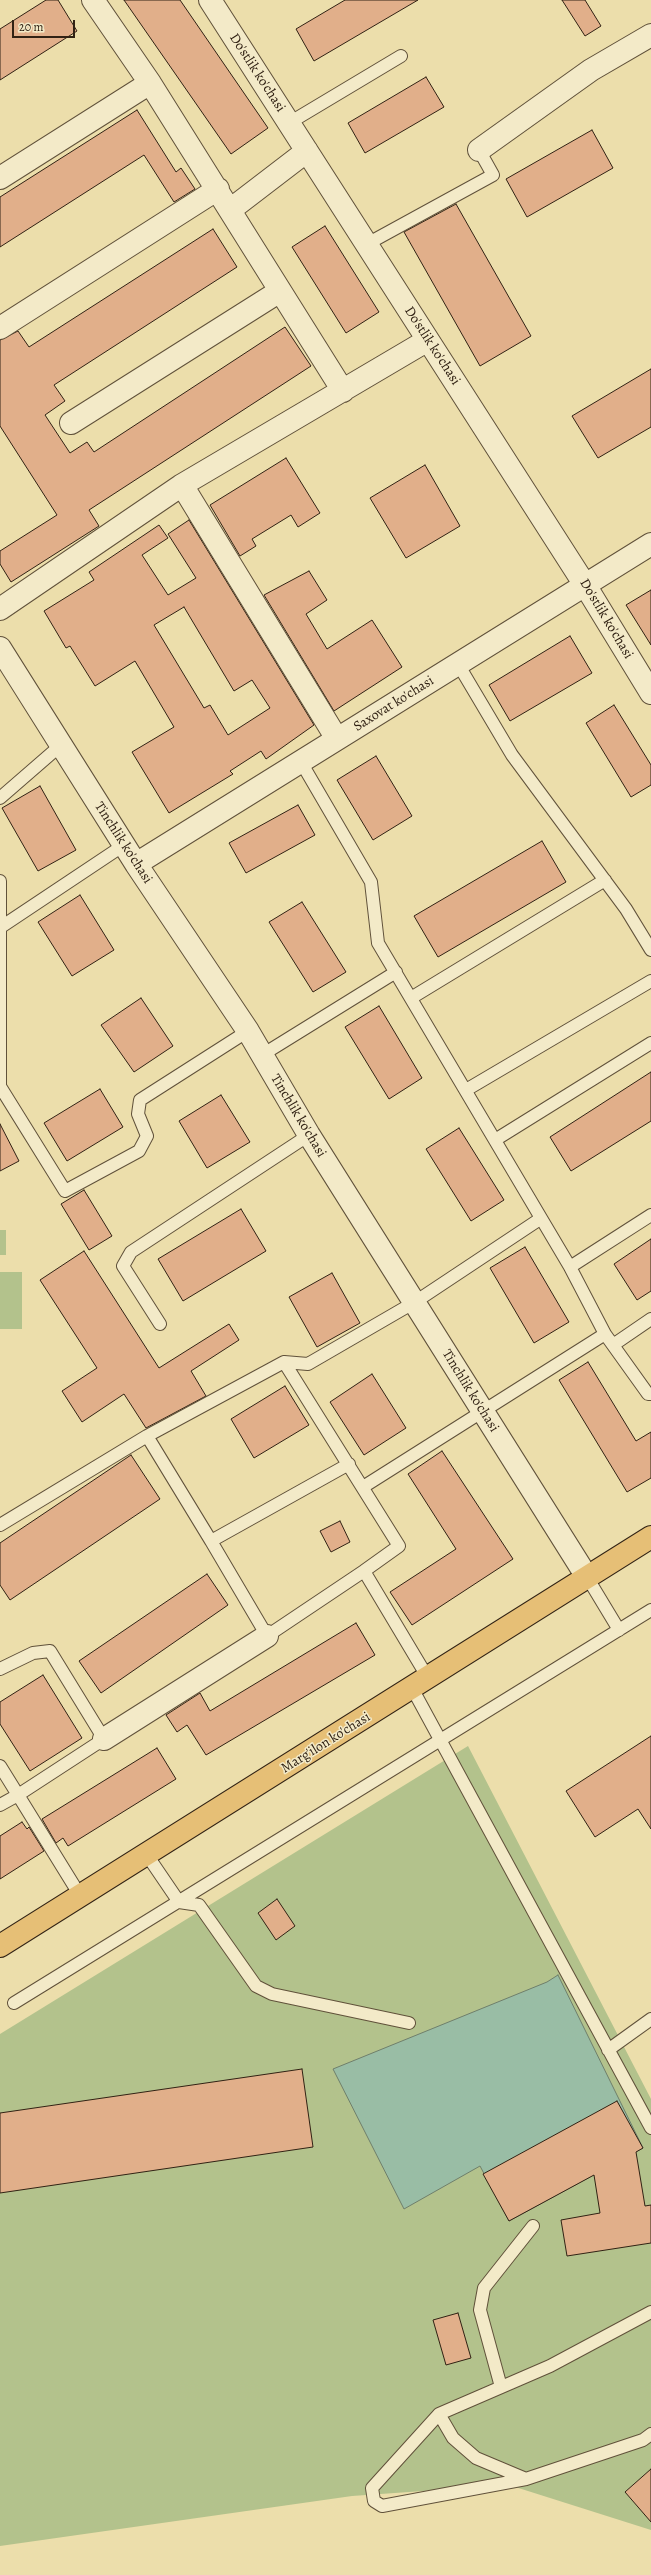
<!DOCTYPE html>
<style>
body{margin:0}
#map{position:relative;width:651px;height:2575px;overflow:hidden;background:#ecdeab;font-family:Alegreya,serif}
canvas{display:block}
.scale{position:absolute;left:12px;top:20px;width:63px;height:18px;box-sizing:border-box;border:2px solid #312214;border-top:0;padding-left:5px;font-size:12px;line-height:14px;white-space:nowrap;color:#312214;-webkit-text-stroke:3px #f3eac8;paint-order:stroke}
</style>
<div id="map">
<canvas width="651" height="2575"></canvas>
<div class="scale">20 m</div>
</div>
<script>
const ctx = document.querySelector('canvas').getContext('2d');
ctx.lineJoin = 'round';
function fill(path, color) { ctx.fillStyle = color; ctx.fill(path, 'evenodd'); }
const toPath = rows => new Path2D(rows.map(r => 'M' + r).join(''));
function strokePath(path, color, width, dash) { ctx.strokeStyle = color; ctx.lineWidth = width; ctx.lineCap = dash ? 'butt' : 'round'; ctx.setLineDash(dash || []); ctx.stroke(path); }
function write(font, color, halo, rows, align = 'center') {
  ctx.font = font + ' Alegreya,serif'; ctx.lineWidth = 3; ctx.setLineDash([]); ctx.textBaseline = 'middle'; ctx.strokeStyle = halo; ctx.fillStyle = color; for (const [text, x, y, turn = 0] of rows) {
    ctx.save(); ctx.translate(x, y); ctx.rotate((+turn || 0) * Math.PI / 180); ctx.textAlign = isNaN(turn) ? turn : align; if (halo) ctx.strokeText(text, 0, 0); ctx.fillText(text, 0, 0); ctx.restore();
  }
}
const green = toPath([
 [0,1230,6,1230,6,1255,0,1255],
 [0,1272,22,1272,22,1329,0,1329],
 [468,1746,651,2099,651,2530,509,2485,352,2496,0,2546,0,2034]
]);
const water = toPath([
 [558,1975,643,2148,509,2221,480,2166,404,2209,333,2069,547,1982,558,1975]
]);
const building = toPath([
 [46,0,58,0,77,31,0,80,0,29,46,0],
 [124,0,180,0,268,128,231,154,124,0],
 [345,0,418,0,314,61,296,29,345,0],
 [562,0,585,0,601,26,585,36,562,0],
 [426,77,444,107,365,153,348,123,426,77],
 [137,110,176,172,181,168,195,189,174,202,144,155,0,247,0,197,137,110],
 [592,130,613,168,527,217,506,179,592,130],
 [456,204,531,336,480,366,404,232,456,204],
 [325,226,379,312,346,333,292,247,325,226],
 [213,229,237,267,54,385,65,401,45,415,70,453,87,442,94,452,285,327,311,366,89,510,99,526,11,582,0,564,0,551,57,515,0,426,0,340,18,331,29,347,213,229],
 [651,369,651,427,598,458,572,416,651,369],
 [286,458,320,513,298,527,291,515,252,539,256,546,240,556,210,505,286,458],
 [425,465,460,526,406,558,370,498,425,465],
 [189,520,314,725,266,759,261,751,230,771,233,774,169,813,132,752,174,727,135,661,95,686,70,646,66,648,44,611,94,580,89,572,159,525,168,538,142,555,168,595,196,578,168,534,189,520],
 [184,607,234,691,252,680,270,708,228,735,210,705,204,708,154,625,184,607],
 [309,571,327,600,306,614,327,649,372,620,402,667,334,711,264,595,309,571],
 [651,590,651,645,626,605,651,590],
 [570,636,592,673,510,721,489,685,570,636],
 [614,705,651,765,651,785,631,797,586,723,614,705],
 [376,756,412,816,373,840,337,780,376,756],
 [40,786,76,850,38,871,2,808,40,786],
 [298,805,315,835,246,873,229,843,298,805],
 [542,841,566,882,438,957,414,916,542,841],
 [80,895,114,950,72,976,38,922,80,895],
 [302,902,346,972,313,992,269,922,302,902],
 [141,998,173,1046,134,1072,101,1025,141,998],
 [379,1006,422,1078,389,1099,345,1027,379,1006],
 [651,1072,651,1121,571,1171,550,1137,651,1072],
 [100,1089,123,1127,67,1161,44,1123,100,1089],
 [221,1095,250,1142,207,1168,179,1121,221,1095],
 [0,1124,19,1161,0,1171,0,1124],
 [459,1128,504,1200,471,1221,426,1149,459,1128],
 [84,1190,112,1236,89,1250,61,1204,84,1190],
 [241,1209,266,1251,183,1301,158,1259,241,1209],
 [651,1239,651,1291,637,1300,614,1264,651,1239],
 [525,1247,569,1322,534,1343,490,1268,525,1247],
 [84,1251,159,1368,229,1324,239,1340,191,1371,206,1396,146,1428,124,1394,82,1422,62,1391,97,1368,40,1280,84,1251],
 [332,1273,360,1323,317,1347,289,1297,332,1273],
 [588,1362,636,1441,651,1432,651,1478,627,1492,559,1380,588,1362],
 [372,1374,406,1428,364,1455,330,1402,372,1374],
 [285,1386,309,1425,254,1458,231,1419,285,1386],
 [442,1451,513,1559,412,1625,390,1592,456,1549,408,1474,442,1451],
 [131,1455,160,1499,10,1600,0,1585,0,1543,131,1455],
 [340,1521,350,1542,331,1552,320,1531,340,1521],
 [207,1574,228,1605,101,1693,79,1661,207,1574],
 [356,1623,375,1655,206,1755,187,1725,177,1732,166,1715,200,1693,210,1711,356,1623],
 [43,1675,82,1738,30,1771,0,1724,0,1702,43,1675],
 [651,1736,651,1829,638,1809,595,1837,566,1791,651,1736],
 [157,1748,176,1779,68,1846,63,1838,56,1843,42,1819,157,1748],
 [22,1822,27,1829,29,1827,44,1851,0,1879,0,1836,22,1822],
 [277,1899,295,1926,276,1940,258,1913,277,1899],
 [302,2069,313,2147,0,2193,0,2113,302,2069],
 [617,2101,643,2148,636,2152,645,2206,651,2205,651,2243,567,2256,561,2220,600,2213,594,2175,509,2221,483,2174,617,2101],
 [458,2313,471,2358,446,2365,433,2320,458,2313],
 [651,2469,651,2522,625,2492,651,2469]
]);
const service = toPath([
 [289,123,401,56],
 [367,244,493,175,479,150],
 [458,664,512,755,626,909,651,950],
 [301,762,371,882,378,943,570,1267,605,1334,648,1394,651,1394],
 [0,798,61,745],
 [0,881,0,1089],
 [1,927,124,845],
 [411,998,605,880],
 [262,1055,396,972],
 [1,1088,65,1191,139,1151,147,1136,138,1114,140,1100,248,1031],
 [466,1090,651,981],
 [495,1140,651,1043],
 [570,1267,651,1215],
 [160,1324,123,1266,131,1252,309,1135],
 [613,1345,651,1319],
 [284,1362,399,1546,364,1571],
 [147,1436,211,1541],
 [349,1464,211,1541,267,1636,364,1571,428,1678],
 [363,1487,605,1334],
 [0,1525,147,1436,284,1362,308,1364,415,1302,540,1219],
 [587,1577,619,1630],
 [0,1669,33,1653,50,1651,104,1739,18,1795,0,1766],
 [412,1688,651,2128],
 [0,1805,18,1795,81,1897],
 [147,1855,179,1902,199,1905,256,1986,272,1994,409,2023],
 [14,2003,651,1610],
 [608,2050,651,2019],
 [651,2312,550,2366,439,2414,372,2488,374,2501,382,2506,526,2479,643,2440,651,2434],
 [501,2387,480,2310,484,2288,533,2226],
 [439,2414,453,2438,476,2458,526,2479]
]);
const minor = toPath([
 [93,0,150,83,343,391],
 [210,0,585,585,651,693],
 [479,150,591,70,651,35],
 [0,178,150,83],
 [230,210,307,151],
 [0,328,218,189],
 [71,423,280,291],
 [0,609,182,485],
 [0,648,136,864,248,1031,309,1135,587,1577],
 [337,739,182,485,428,340],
 [136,864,651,544],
 [104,1739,267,1636]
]);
const primary = toPath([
 [0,1946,651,1537]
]);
const streetNames = [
 ["Do'stlik ko'chasi",257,73,57],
 ["Do'stlik ko'chasi",432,346,57],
 ["Do'stlik ko'chasi",606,619,59],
 ["Saxovat ko'chasi",394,704,-32],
 ["Tinchlik ko'chasi",123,843,57],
 ["Tinchlik ko'chasi",298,1116,59],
 ["Tinchlik ko'chasi",470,1391,58],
 ["Marg'ilon ko'chasi",326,1743,-32]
];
fill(green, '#b3c28c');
fill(water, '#99bda5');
strokePath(water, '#6f7f6b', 1);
fill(building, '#e1af8a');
strokePath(building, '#312214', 1);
strokePath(service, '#60513a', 14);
strokePath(minor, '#60513a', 24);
strokePath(primary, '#312214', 24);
strokePath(service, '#f3eac8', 12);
strokePath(minor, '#f3eac8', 22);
strokePath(primary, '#e6bf76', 22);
write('14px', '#312214', '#f3eac8', streetNames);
</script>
